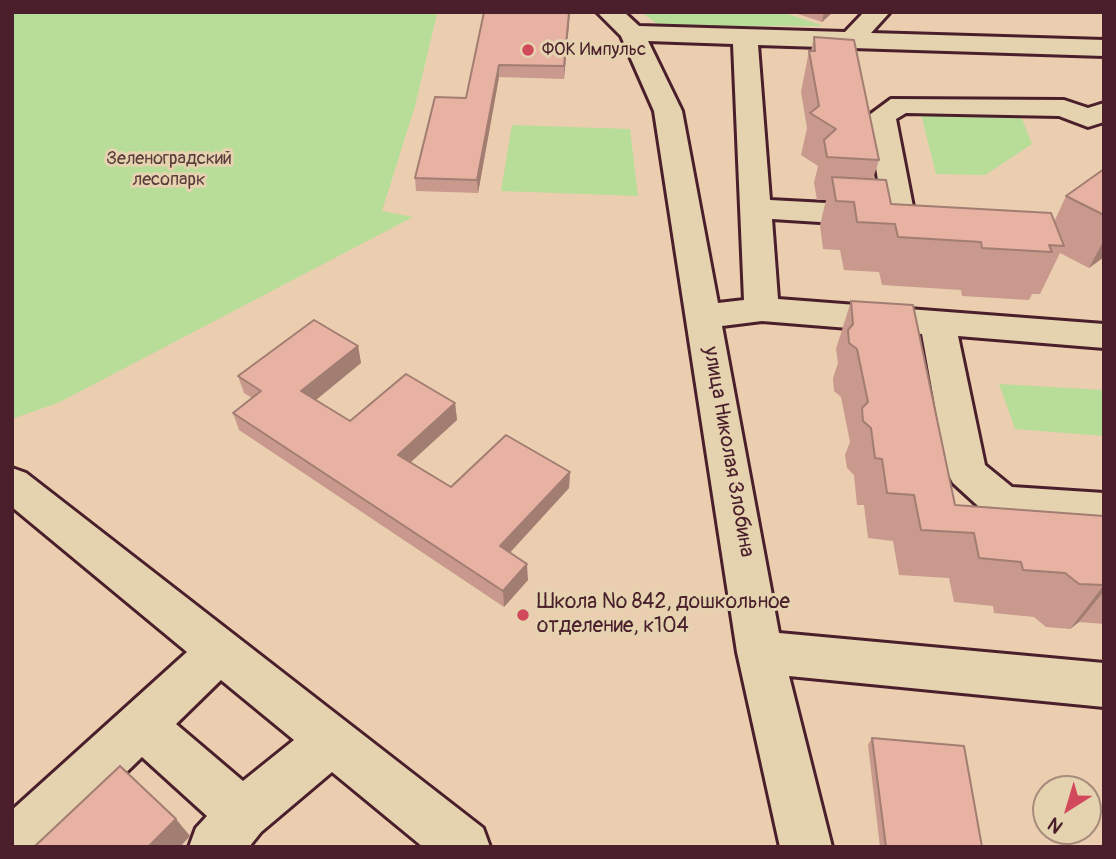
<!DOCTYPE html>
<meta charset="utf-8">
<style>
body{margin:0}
#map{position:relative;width:1116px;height:859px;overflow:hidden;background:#ebceb0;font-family:Pangolin,sans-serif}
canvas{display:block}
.frame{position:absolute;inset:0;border:14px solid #4a1f2b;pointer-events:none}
.north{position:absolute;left:1032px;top:775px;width:70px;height:70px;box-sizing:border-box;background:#e5d3b0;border:2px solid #a78b7b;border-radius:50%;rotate:217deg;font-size:19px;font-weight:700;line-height:28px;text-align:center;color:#4a1f2b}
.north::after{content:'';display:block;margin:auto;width:24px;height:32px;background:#d1495b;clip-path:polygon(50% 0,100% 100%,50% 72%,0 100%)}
</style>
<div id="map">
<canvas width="1116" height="859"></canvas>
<div class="frame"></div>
<div class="north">N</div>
</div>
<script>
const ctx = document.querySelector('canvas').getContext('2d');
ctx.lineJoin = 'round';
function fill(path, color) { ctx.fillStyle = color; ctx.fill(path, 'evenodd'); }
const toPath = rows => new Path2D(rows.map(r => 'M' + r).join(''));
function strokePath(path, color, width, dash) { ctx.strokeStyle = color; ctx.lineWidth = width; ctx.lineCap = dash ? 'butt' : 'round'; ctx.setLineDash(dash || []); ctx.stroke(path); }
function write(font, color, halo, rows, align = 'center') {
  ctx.font = font + ' Pangolin,sans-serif'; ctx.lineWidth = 6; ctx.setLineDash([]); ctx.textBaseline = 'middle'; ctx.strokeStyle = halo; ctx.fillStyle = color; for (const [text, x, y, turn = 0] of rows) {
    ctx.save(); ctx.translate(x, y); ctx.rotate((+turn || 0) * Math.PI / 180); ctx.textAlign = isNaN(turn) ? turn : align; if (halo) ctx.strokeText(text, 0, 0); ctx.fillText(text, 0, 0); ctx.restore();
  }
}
const green = toPath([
 [12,12,441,12,437,14,415,106,382,211,413,217,60,402,12,419],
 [641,12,782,12,824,26,660,26],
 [920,111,1020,114,1032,144,985,175,936,174],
 [512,125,630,129,638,196,501,191],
 [999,384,1104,390,1104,436,1015,429]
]);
const minor = toPath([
 [597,12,624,12,639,26,845,32,864,12,890,12,871,33,1104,40,1104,56,758,45,770,200,882,206,868,116,891,99,1064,100,1088,108,1104,103,1104,122,1088,127,1059,116,906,113,896,119,915,217,910,224,899,227,772,219,778,299,1104,324,1104,348,958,336,985,465,1012,487,1104,493,1104,527,1002,519,988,515,953,483,947,472,922,334,762,321,722,326,779,633,1104,663,1104,707,789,676,832,847,780,847,737,652,654,111,621,36,597,12],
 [648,41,733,44,744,300,718,303,682,111,648,41],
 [12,468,26,473,483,828,490,847,423,847,332,772,261,832,249,847,189,847,196,828,207,816,142,757,49,847,12,847,12,810,187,652,12,507,12,468],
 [221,680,294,740,243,781,176,724,221,680]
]);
const wall = toPath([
 [484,12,570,12,564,79,499,77,478,193,416,191,415,178,466,98],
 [792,12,833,12,822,22],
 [814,37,879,160,873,179,891,204,1054,222,1066,196,1104,169,1104,257,1089,268,1060,253,1040,294,1032,294,1029,300,962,296,961,290,882,285,879,272,844,270,840,250,823,249,820,225,826,200,817,200,814,183,818,166,801,155,807,128,801,92,809,51,811,51],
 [851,301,955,505,1104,516,1104,624,1079,622,1070,629,1046,627,1034,617,994,613,993,606,954,602,949,578,899,575,893,541,868,538,864,505,857,505,854,475,847,468,845,455,850,442,841,397,834,391,833,378,838,363,836,349],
 [358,346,361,363,316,400,350,421,455,403,457,420,411,462,451,487,570,472,569,488,510,553,528,580,504,607,239,430,233,413,252,398,244,393,238,376],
 [872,738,982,847,880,847,868,745]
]);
const shadedWall = toPath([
 [569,12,570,12,564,79,564,66],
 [824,12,833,12,822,22],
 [499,65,499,77,478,193,477,180],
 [1104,240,1104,257,1089,268],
 [358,346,361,363,306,408,301,391],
 [455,403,457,420,401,471,398,455],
 [570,472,569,488,501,562,500,546],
 [527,564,528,580,504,607,503,591],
 [1104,585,1104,591,1079,622,1070,629],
 [176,819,190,836,180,847,148,847]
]);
const building = toPath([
 [484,12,569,12,564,66,499,65,477,180,415,178,435,97,466,98,484,12],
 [814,37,854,40,879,160,827,157,824,140,836,129,810,113,819,106,809,51,815,51,814,37],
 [1104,169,1104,215,1066,196,1104,169],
 [832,177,886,180,891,204,1051,213,1064,246,1049,245,1052,252,982,248,981,242,898,237,895,224,857,222,854,202,836,201,832,177],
 [851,301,913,305,955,505,1104,516,1104,585,1079,584,1065,573,1023,570,1021,562,979,558,974,533,921,530,914,495,887,493,882,459,875,458,871,428,863,421,862,408,868,402,857,349,849,343,848,330,853,324,851,301],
 [314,320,358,346,301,391,350,421,406,374,455,403,398,455,451,487,506,435,570,472,500,546,527,564,503,591,233,413,261,391,238,376,314,320],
 [872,738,964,746,982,847,886,847,872,738],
 [120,766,176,819,148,847,34,847,120,766]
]);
const markers = [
 [528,50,7,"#d1495b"],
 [523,615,7,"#d1495b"]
];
const farPoinames = [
 ["ФОК Импульс",542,50]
];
const farParknames = [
 ["Зеленоградский",169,159],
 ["лесопарк",169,180]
];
const streetNames = [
 ["улица Николая Злобина",728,452,80]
];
const poiNames = [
 ["Школа № 842, дошкольное",537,603],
 ["отделение, к104",537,627]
];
fill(green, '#b8dd98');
strokePath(minor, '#4a1f2b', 6);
fill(minor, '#e5d3b0');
fill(wall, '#c8998c');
fill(shadedWall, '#a27d72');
fill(building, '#e8b2a3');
strokePath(building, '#a27d72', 2);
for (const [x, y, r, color] of markers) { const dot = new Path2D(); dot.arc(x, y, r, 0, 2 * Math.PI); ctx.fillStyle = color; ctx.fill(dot); strokePath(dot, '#e5d3b0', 2.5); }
write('18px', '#4a1f2b', '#e5d3b0', farPoinames, 'left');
write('18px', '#5a3c3b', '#e5d3b0', farParknames);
write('21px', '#4a1f2b', '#e5d3b0', streetNames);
write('21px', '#4a1f2b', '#e5d3b0', poiNames, 'left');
</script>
